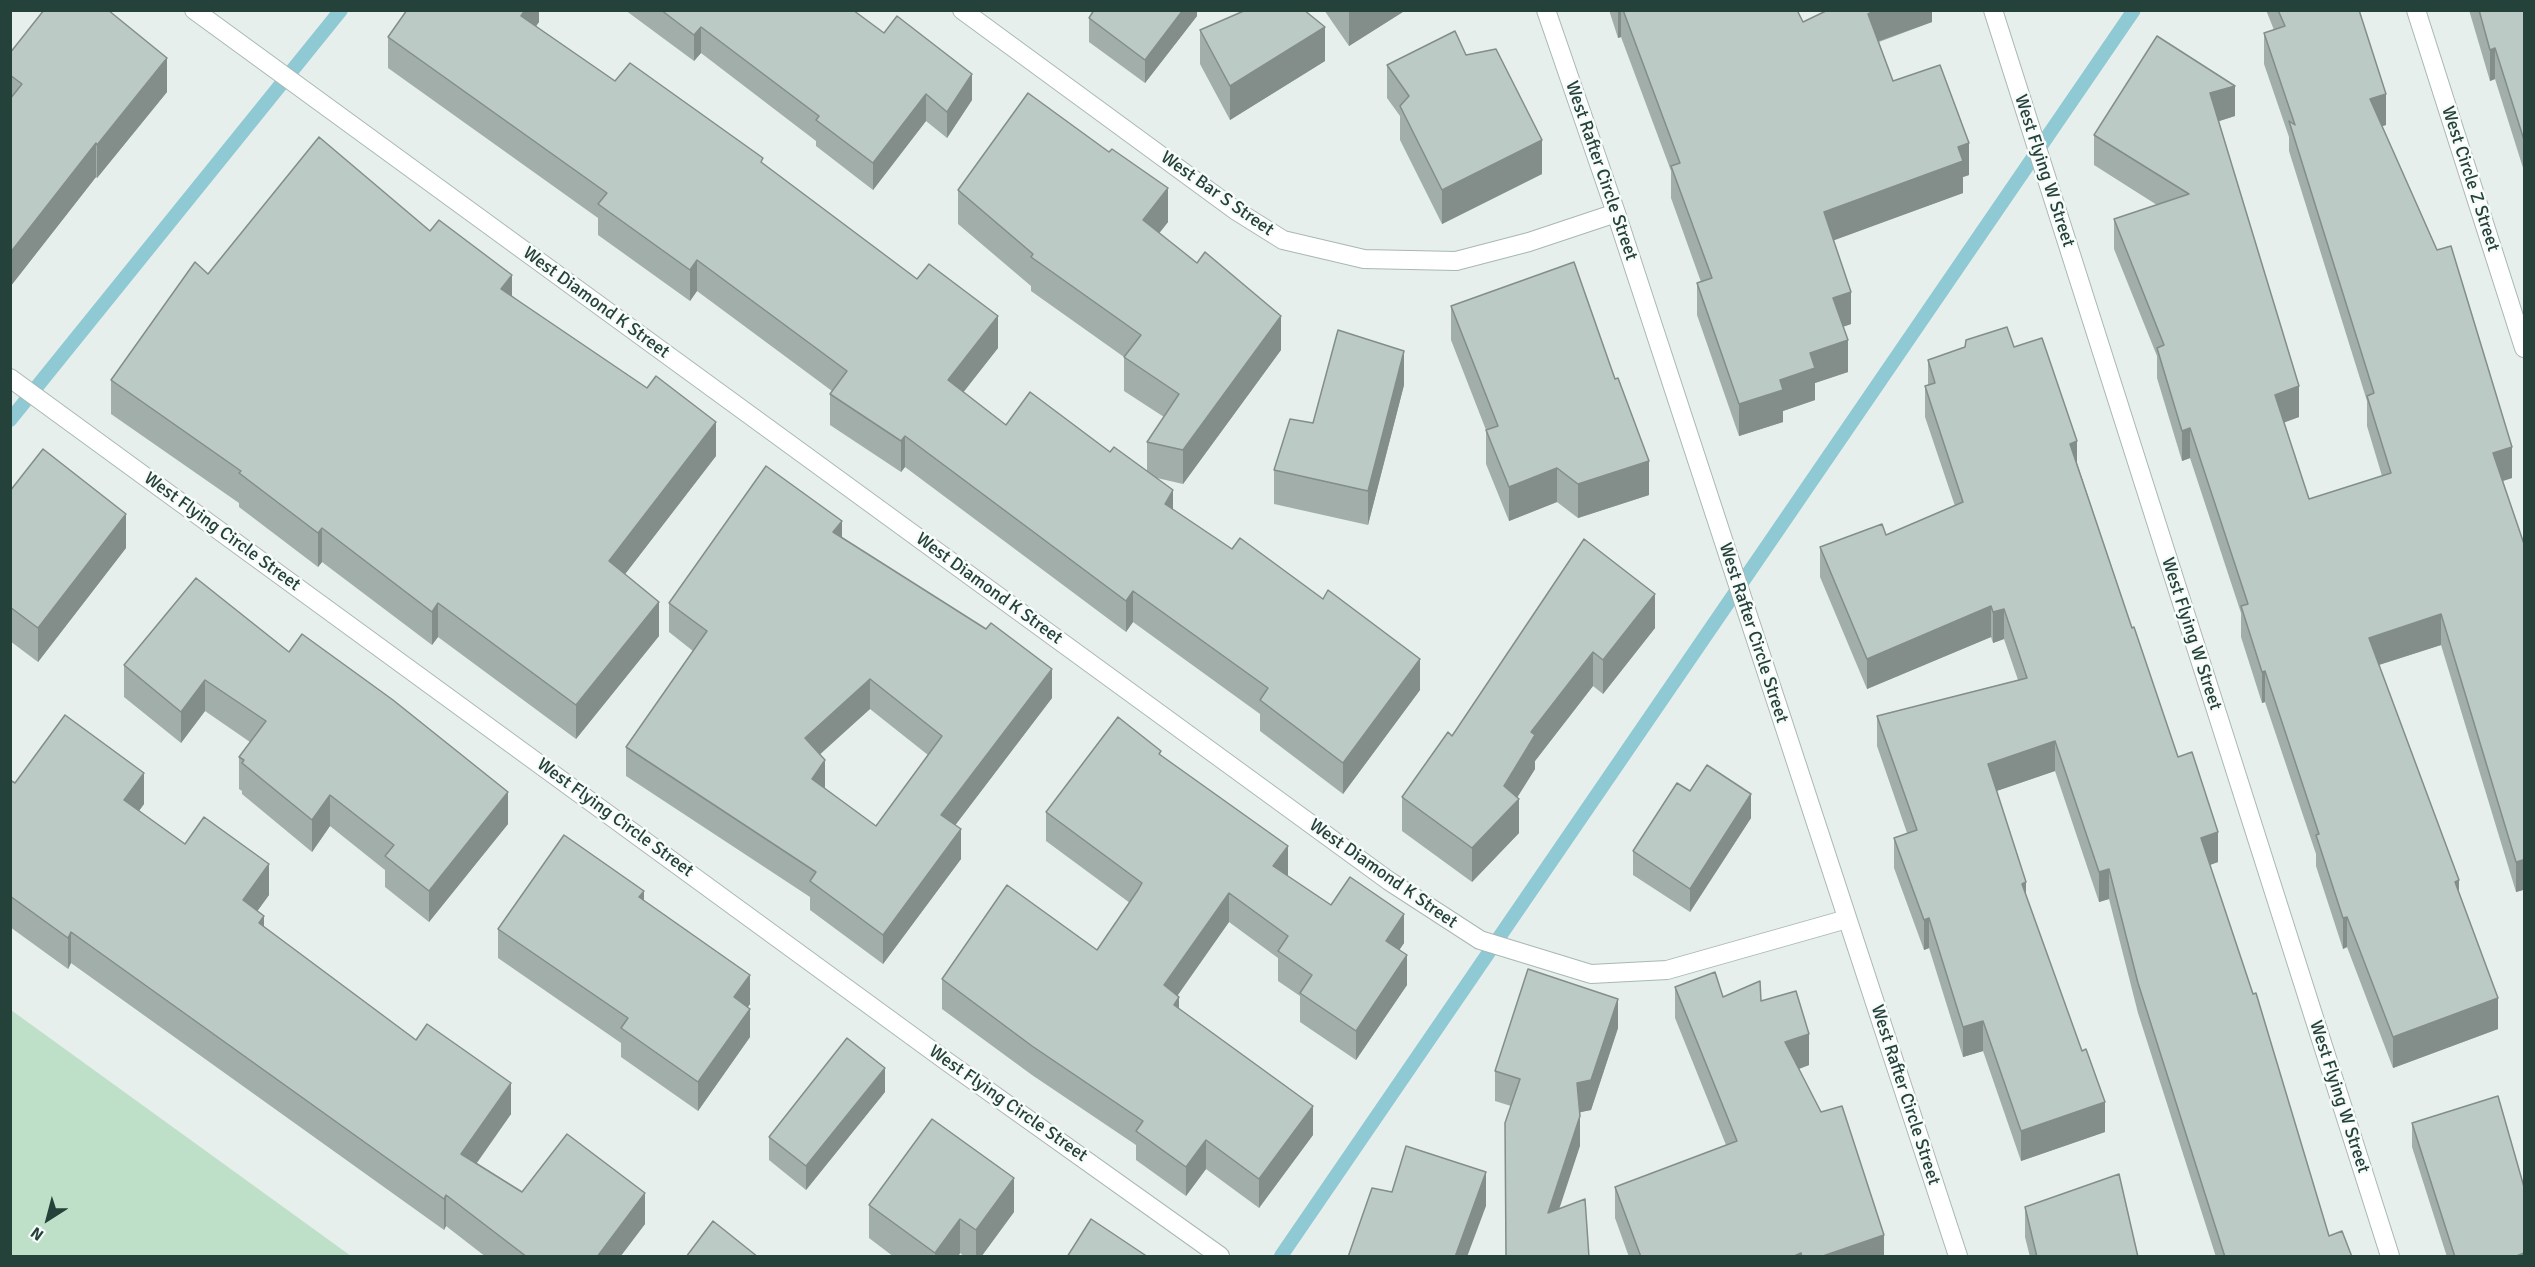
<!DOCTYPE html>
<style>
body{margin:0}
#map{position:relative;width:2535px;height:1267px;overflow:hidden;background:#e6efeb;font-family:Signika,sans-serif}
canvas{display:block}
.frame{position:absolute;inset:0;border:12px solid #24423a;pointer-events:none}
.north{position:absolute;left:18px;top:1189px;width:60px;height:60px;-webkit-text-stroke:4px #f7fbf9;paint-order:stroke;rotate:216deg;font-size:16px;font-weight:700;line-height:24px;text-align:center;color:#24423a}
.north::after{content:'';display:block;margin:auto;width:21px;height:27px;background:#24423a;clip-path:polygon(50% 0,100% 100%,50% 72%,0 100%)}
</style>
<div id="map">
<canvas width="2535" height="1267"></canvas>
<div class="frame"></div>
<div class="north">N</div>
</div>
<script>
const ctx = document.querySelector('canvas').getContext('2d');
ctx.lineJoin = 'round';
function fill(path, color) { ctx.fillStyle = color; ctx.fill(path, 'evenodd'); }
const toPath = rows => new Path2D(rows.map(r => 'M' + r).join(''));
function strokePath(path, color, width, dash) { ctx.strokeStyle = color; ctx.lineWidth = width; ctx.lineCap = dash ? 'butt' : 'round'; ctx.setLineDash(dash || []); ctx.stroke(path); }
function write(font, color, halo, rows, align = 'center') {
  ctx.font = font + ' Signika,sans-serif'; ctx.lineWidth = 5; ctx.setLineDash([]); ctx.textBaseline = 'middle'; ctx.strokeStyle = halo; ctx.fillStyle = color; for (const [text, x, y, turn = 0] of rows) {
    ctx.save(); ctx.translate(x, y); ctx.rotate((+turn || 0) * Math.PI / 180); ctx.textAlign = isNaN(turn) ? turn : align; if (halo) ctx.strokeText(text, 0, 0); ctx.fillText(text, 0, 0); ctx.restore();
  }
}
const green = toPath([
 [11,1010,351,1256,11,1256]
]);
const stream = toPath([
 [10,420,341,10],
 [1281,1256,2134,10]
]);
const street = toPath([
 [194,10,1389,881,1480,940,1591,974,1667,970,1847,919],
 [962,10,1235,210,1283,240,1364,259,1456,261,1529,242,1616,213],
 [1546,10,1616,213,1958,1256],
 [1993,10,2390,1256],
 [2416,10,2524,348],
 [10,378,949,1063,1220,1256]
]);
const wall = toPath([
 [539,10,539,22,536,26,615,81,763,164,998,348,963,392,1006,425,1110,452,1147,471,1147,442,1164,417,1124,391,1124,357,1031,291,1031,286,958,224,958,190,1168,222,1159,233,1281,350,1183,484,1157,478,1173,509,1420,690,1343,794,1260,731,1260,714,1133,622,1126,632,905,467,901,472,830,425,830,394,832,391,697,291,690,301,598,235,598,218,388,68,388,37],
 [625,10,853,10,972,100,947,138,926,121,873,190,816,146,816,141,701,53,694,61],
 [1197,10,1197,16,1145,83,1089,42,1089,18],
 [1324,10,1406,10,1349,46],
 [1609,10,1797,10,1803,22,1932,10,1932,22,1879,42,1893,81,1969,175,1963,177,1963,193,1833,240,1851,324,1843,327,1848,372,1815,383,1815,400,1783,411,1783,422,1739,436,1697,315,1697,283,1701,282,1671,198,1671,171,1621,37,1618,38],
 [2266,10,2359,10,2386,125,2382,126,2512,478,2503,481,2524,544,2524,895,2523,890,2516,892,2441,645,2379,665,2459,893,2498,1029,2393,1068,2347,947,2343,949,2316,866,2316,854,2265,702,2262,703,2241,637,2241,613,2190,458,2182,461,2157,378,2157,356,2114,249,2114,219,2157,205,2094,165,2094,135,2235,116,2219,121,2299,417,2284,422,2309,499,2382,476,2367,426,2367,401,2289,151,2289,137,2264,64,2264,33,2274,30],
 [2469,10,2524,10,2524,171,2495,79,2490,81],
 [1200,30,1325,61,1230,120,1200,64],
 [10,53,167,92,97,178,96,177,10,287],
 [1466,55,1542,174,1442,224,1400,140,1400,116,1387,98,1387,65],
 [430,231,716,456,625,574,659,636,576,739,438,637,432,645,322,562,318,567,239,507,239,503,111,414,111,380,208,274],
 [1451,306,1649,495,1578,518,1557,502,1509,521,1486,464,1486,430,1451,340],
 [2014,347,2077,463,2132,628,2178,757,2218,862,2210,865,2329,1236,2352,1257,2216,1257,2138,1013,2109,899,2099,902,2055,771,1996,791,2026,895,2105,1132,2021,1161,1983,1051,1963,1057,1929,948,1924,950,1894,868,1894,838,1907,833,1877,746,1877,716,2018,680,2004,639,1993,643,1991,637,1867,689,1820,577,1820,547,1886,535,1955,506,1925,417,1925,386,1928,386,1928,360],
 [1404,385,1368,525,1274,504,1274,470,1313,423],
 [10,491,126,548,38,662,10,641],
 [842,538,1052,698,955,825,961,859,883,964,810,910,810,897,626,776,626,747,693,651,669,632,669,603],
 [870,709,928,755,876,826,825,789,819,754],
 [1584,539,1655,628,1603,694,1593,686,1535,761,1535,769,1517,798,1519,833,1472,882,1402,831,1402,797,1452,736],
 [289,652,508,824,429,922,385,887,385,870,330,826,312,852,242,794,242,791,239,789,239,757,250,742,205,711,181,743,124,697,124,665],
 [1161,755,1287,876,1331,905,1404,943,1399,950,1407,985,1356,1060,1300,1022,1300,996,1278,981,1278,958,1229,922,1177,995,1179,1009,1313,1135,1259,1208,1206,1169,1186,1196,1136,1160,1136,1145,1032,1075,942,1009,942,979,1097,950,1130,903,1046,841,1046,812],
 [10,780,15,783,144,804,139,811,185,844,269,895,257,911,264,928,511,1114,477,1163,522,1192,645,1224,620,1257,486,1257,446,1226,444,1230,71,963,68,969,10,927],
 [1690,791,1751,818,1690,912,1633,875,1633,851],
 [644,900,750,1004,748,1007,750,1037,698,1111,621,1057,621,1043,498,958,498,929],
 [1675,987,1723,997,1761,1001,1809,1065,1799,1069,1884,1257,1629,1257,1615,1218,1615,1187,1726,1145,1675,1018],
 [1618,1028,1591,1110,1579,1112,1580,1146,1506,1257,1511,1106,1495,1101,1495,1071],
 [885,1092,806,1190,769,1160,769,1137],
 [2412,1123,2524,1257,2447,1257,2412,1147],
 [869,1205,1014,1212,981,1257,965,1257,960,1253,958,1257,894,1257,869,1238],
 [2025,1207,2138,1257,2030,1257,2025,1237]
]);
const shadedWall = toPath([
 [525,10,539,10,539,22,521,47,521,16],
 [1183,10,1197,10,1197,16,1145,83,1145,60],
 [1351,10,1406,10,1349,46,1349,12],
 [1618,10,1621,10,1621,37,1618,38],
 [1876,10,1932,10,1932,22,1868,45,1868,14],
 [701,27,701,53,694,61,694,35],
 [1325,27,1325,61,1230,120,1230,86],
 [2495,48,2495,79,2490,81,2490,50],
 [167,58,167,92,97,178,97,145],
 [972,74,972,100,947,138,947,112],
 [2235,86,2235,116,2210,124,2210,93],
 [926,94,926,121,873,190,873,163],
 [2386,94,2386,125,2370,130,2370,99],
 [1542,140,1542,174,1442,224,1442,190],
 [96,143,96,177,10,287,10,253],
 [1969,143,1969,175,1963,177,1963,193,1824,244,1824,212,1958,147],
 [1168,188,1168,222,1143,254,1143,220],
 [697,260,697,291,690,301,690,270],
 [512,275,512,309,501,289],
 [1851,292,1851,324,1833,330,1833,298],
 [998,316,998,348,948,412,948,380],
 [1281,316,1281,350,1183,484,1183,450],
 [1848,340,1848,372,1815,383,1815,400,1783,411,1783,422,1739,436,1739,404,1810,353],
 [1404,351,1404,385,1368,525,1368,491],
 [2299,386,2299,417,2275,426,2275,395],
 [716,422,716,456,609,595,609,561],
 [2190,428,2190,458,2182,461,2182,431],
 [905,436,905,467,901,472,901,441],
 [2077,441,2077,471,2070,444],
 [2512,447,2512,478,2493,484,2493,453],
 [1649,461,1649,495,1578,518,1578,484],
 [1557,468,1557,502,1509,521,1509,487],
 [1173,490,1173,521,1165,504],
 [126,514,126,548,38,662,38,628],
 [842,521,842,550,833,532],
 [322,528,322,562,318,567,318,533],
 [1133,591,1133,622,1126,632,1126,601],
 [1655,594,1655,628,1603,694,1603,660],
 [659,602,659,636,576,739,576,705],
 [438,603,438,637,432,645,432,612],
 [1991,606,1991,637,1867,689,1867,659],
 [2004,609,2004,639,1993,643,1993,612],
 [2441,614,2441,645,2369,668,2369,638],
 [1593,652,1593,686,1535,761,1535,769,1511,807,1519,799,1519,833,1472,882,1472,848,1531,732],
 [1420,659,1420,690,1343,794,1343,763],
 [1052,669,1052,698,941,844,941,815],
 [2265,671,2265,702,2262,703,2262,672],
 [870,679,870,709,805,768,805,738],
 [205,680,205,711,181,743,181,712],
 [2055,741,2055,771,1988,794,1988,764],
 [825,760,825,790,812,779],
 [144,773,144,804,124,831,124,800],
 [508,792,508,824,429,922,429,891],
 [1751,794,1751,818,1690,912,1690,889],
 [330,795,330,826,312,852,312,820],
 [961,829,961,859,883,964,883,935],
 [2218,832,2218,862,2201,868,2201,838],
 [1288,846,1288,875,1273,896,1273,866],
 [2523,860,2523,890,2516,892,2516,862],
 [269,864,269,895,243,931,243,900],
 [2109,869,2109,899,2099,902,2099,872],
 [2459,880,2459,911,2455,882],
 [2026,882,2026,912,2022,884],
 [644,891,644,920,639,897],
 [1229,893,1229,922,1164,1015,1164,985],
 [1404,914,1404,943,1386,970,1386,941],
 [264,916,264,947,259,923],
 [2347,917,2347,947,2343,949,2343,918],
 [1929,918,1929,948,1924,950,1924,920],
 [71,932,71,963,68,969,68,938],
 [1407,955,1407,985,1356,1060,1356,1031],
 [750,975,750,1004,734,1026,734,997],
 [1179,997,1179,1026,1174,1005],
 [2498,998,2498,1029,2393,1068,2393,1037],
 [1618,999,1618,1028,1591,1110,1577,1113,1577,1083],
 [750,1009,750,1037,698,1111,698,1082],
 [1983,1021,1983,1051,1963,1057,1963,1027],
 [1809,1034,1809,1065,1785,1074,1785,1042],
 [885,1068,885,1092,806,1190,806,1166],
 [511,1083,511,1114,461,1185,461,1154],
 [2105,1102,2105,1132,2021,1161,2021,1131],
 [1313,1106,1313,1135,1259,1208,1259,1179],
 [1580,1116,1580,1146,1548,1243,1548,1213],
 [1206,1140,1206,1169,1186,1196,1186,1167],
 [1486,1172,1486,1206,1467,1257,1455,1257],
 [1014,1178,1014,1212,981,1257,976,1257,976,1230],
 [645,1193,645,1224,620,1257,597,1257],
 [446,1195,446,1226,444,1230,444,1199],
 [960,1219,960,1253,958,1257,935,1257,935,1253],
 [1884,1235,1884,1257,1820,1257],
 [2524,1253,2524,1257,2514,1257]
]);
const building = toPath([
 [44,10,108,10,167,58,97,145,96,143,10,253,10,99,22,84,10,75,10,53,44,10],
 [407,10,525,10,521,16,615,81,630,63,763,158,761,162,917,279,929,264,998,316,948,380,1006,425,1030,392,1110,452,1114,447,1173,490,1165,504,1232,549,1240,538,1323,599,1328,590,1420,659,1343,763,1260,700,1268,688,1133,591,1126,601,905,436,901,441,830,394,847,371,697,260,690,270,598,204,607,193,388,37,407,10],
 [661,10,853,10,884,33,897,16,972,74,947,112,926,94,873,163,816,120,819,116,701,27,694,35,661,10],
 [1094,10,1183,10,1145,60,1089,18,1094,10],
 [1246,10,1304,10,1325,27,1230,86,1200,30,1246,10],
 [1623,10,1797,10,1803,22,1828,10,1876,10,1868,14,1893,81,1940,65,1969,143,1958,147,1963,161,1824,212,1851,292,1833,298,1848,340,1810,353,1815,368,1780,380,1783,390,1739,404,1697,283,1712,278,1671,166,1680,163,1623,10],
 [2278,10,2359,10,2386,94,2370,99,2437,250,2451,246,2512,447,2493,453,2524,544,2524,865,2523,860,2516,862,2441,614,2369,638,2459,880,2455,882,2498,998,2393,1037,2347,917,2343,918,2316,835,2319,834,2265,671,2262,672,2241,606,2248,604,2190,428,2182,431,2157,348,2164,345,2114,219,2189,194,2094,135,2157,36,2235,86,2210,93,2299,386,2275,395,2309,499,2391,473,2367,396,2374,393,2289,121,2295,125,2264,33,2285,26,2278,10],
 [2479,10,2524,10,2524,140,2495,48,2490,50,2479,10],
 [1455,31,1466,55,1496,49,1542,140,1442,190,1400,106,1409,96,1387,65,1455,31],
 [1028,93,1109,152,1112,149,1168,188,1143,220,1197,263,1205,252,1281,316,1183,450,1147,442,1179,394,1124,357,1141,335,1031,257,1033,254,958,190,1028,93],
 [319,137,430,231,439,220,512,275,501,289,647,388,656,376,716,422,609,561,659,602,576,705,438,603,432,612,322,528,318,533,239,473,241,471,111,380,195,262,208,274,319,137],
 [1574,262,1615,379,1618,378,1649,461,1578,484,1557,468,1509,487,1486,430,1498,426,1451,306,1574,262],
 [2007,327,2014,347,2042,338,2077,441,2070,444,2132,628,2134,627,2178,757,2192,752,2218,832,2201,838,2253,994,2256,993,2329,1236,2342,1231,2352,1257,2225,1257,2138,983,2109,869,2099,872,2055,741,1988,764,2026,882,2022,884,2082,1051,2086,1049,2105,1102,2021,1131,1983,1021,1963,1027,1929,918,1924,920,1894,838,1917,830,1877,716,2027,678,2004,609,1993,612,1991,606,1867,659,1820,547,1882,524,1886,535,1963,502,1925,386,1935,383,1928,360,1965,347,1966,340,2007,327],
 [1338,330,1404,351,1368,491,1274,470,1290,419,1313,423,1338,330],
 [43,449,126,514,38,628,10,607,10,491,43,449],
 [766,466,842,521,833,532,986,629,991,623,1052,669,941,815,961,829,883,935,810,881,816,872,626,747,707,631,669,603,766,466],
 [870,679,942,736,876,826,812,779,825,760,805,738,870,679],
 [1584,539,1655,594,1603,660,1593,652,1531,732,1535,735,1504,786,1519,799,1472,848,1402,797,1448,732,1452,736,1584,539],
 [196,578,289,652,302,634,393,700,508,792,429,891,385,856,394,845,330,795,312,820,242,763,244,760,239,757,266,721,205,680,181,712,124,665,196,578],
 [65,715,144,773,124,800,185,844,204,817,269,864,243,900,264,916,259,923,416,1040,427,1024,511,1083,461,1154,522,1192,567,1134,645,1193,597,1257,527,1257,446,1195,444,1199,71,932,68,938,10,896,10,780,15,783,65,715],
 [1118,717,1161,751,1159,754,1288,846,1273,866,1331,905,1350,877,1404,914,1386,941,1407,955,1356,1031,1300,993,1312,975,1278,951,1288,936,1229,893,1164,985,1179,997,1174,1005,1313,1106,1259,1179,1206,1140,1186,1167,1136,1131,1143,1121,1032,1046,942,979,1007,885,1097,950,1138,890,1142,883,1046,812,1118,717],
 [1707,765,1751,794,1690,889,1633,851,1677,783,1690,791,1707,765],
 [564,835,644,891,639,897,750,975,734,997,750,1009,698,1082,621,1028,628,1018,498,929,564,835],
 [1528,969,1618,999,1591,1080,1577,1083,1580,1116,1548,1213,1585,1199,1589,1257,1506,1257,1505,1123,1520,1079,1495,1071,1528,969],
 [1715,972,1723,997,1760,981,1761,1001,1796,991,1809,1034,1785,1042,1821,1112,1842,1106,1884,1235,1820,1257,1802,1257,1801,1253,1792,1257,1641,1257,1615,1187,1737,1141,1675,987,1715,972],
 [847,1038,885,1068,806,1166,769,1137,847,1038],
 [2498,1096,2524,1187,2524,1253,2514,1257,2455,1257,2412,1123,2498,1096],
 [932,1119,1014,1178,976,1230,960,1219,935,1253,869,1205,932,1119],
 [1406,1146,1486,1172,1455,1257,1348,1257,1372,1188,1392,1192,1406,1146],
 [2119,1174,2138,1257,2037,1257,2025,1207,2119,1174],
 [1091,1219,1148,1257,1067,1257,1091,1219],
 [713,1221,758,1257,686,1257,713,1221]
]);
const streetNames = [
 ["West Rafter Circle Street",1601,171,71],
 ["West Flying W Street",2044,171,72],
 ["West Circle Z Street",2470,179,72],
 ["West Bar S Street",1217,194,35],
 ["West Diamond K Street",596,303,36],
 ["West Flying Circle Street",222,532,36],
 ["West Diamond K Street",989,589,36],
 ["West Rafter Circle Street",1753,633,72],
 ["West Flying W Street",2191,634,72],
 ["West Flying Circle Street",615,818,36],
 ["West Diamond K Street",1383,874,35],
 ["West Rafter Circle Street",1905,1095,72],
 ["West Flying W Street",2339,1097,72],
 ["West Flying Circle Street",1008,1104,35]
];
fill(green, '#bfe0c8');
strokePath(stream, '#8ec9d4', 14);
strokePath(street, '#a8b8b2', 20);
strokePath(street, '#fff', 18);
fill(wall, '#a1aea9');
fill(shadedWall, '#838d89');
fill(building, '#bbcac4');
strokePath(building, '#838d89', 1.5);
write('18px', '#24423a', '#f7fbf9', streetNames);
</script>
